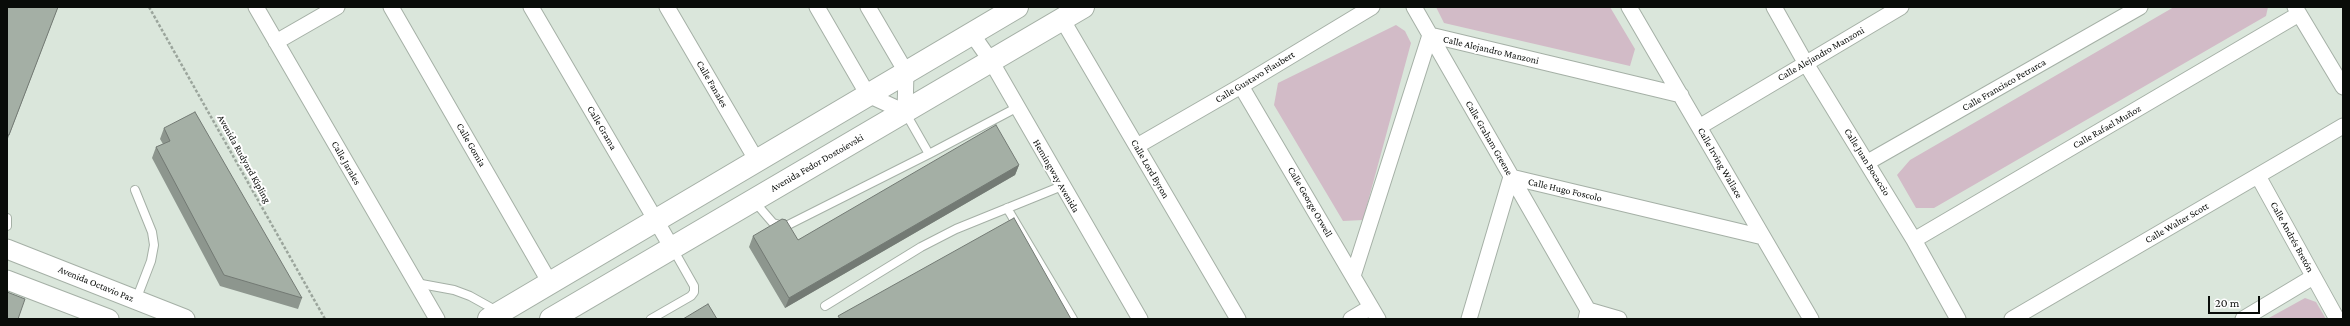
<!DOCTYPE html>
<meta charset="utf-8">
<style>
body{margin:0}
#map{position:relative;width:2350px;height:326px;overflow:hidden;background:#dae6db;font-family:"Crimson Pro",serif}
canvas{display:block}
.frame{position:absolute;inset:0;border:8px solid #090c09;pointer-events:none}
.scale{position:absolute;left:2208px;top:296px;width:52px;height:18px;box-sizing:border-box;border:2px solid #090c09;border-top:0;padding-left:5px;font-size:12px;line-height:14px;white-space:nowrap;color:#090c09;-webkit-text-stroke:3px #fff;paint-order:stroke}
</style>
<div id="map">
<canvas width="2350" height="326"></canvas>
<div class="frame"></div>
<div class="scale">20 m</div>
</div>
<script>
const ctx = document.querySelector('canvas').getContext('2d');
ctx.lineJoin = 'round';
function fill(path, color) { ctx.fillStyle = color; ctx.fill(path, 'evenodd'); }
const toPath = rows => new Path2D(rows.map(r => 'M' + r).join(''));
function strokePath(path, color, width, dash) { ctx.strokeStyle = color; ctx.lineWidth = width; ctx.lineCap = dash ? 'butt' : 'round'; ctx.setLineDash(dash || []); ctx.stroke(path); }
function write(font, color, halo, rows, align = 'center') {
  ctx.font = font + ' "Crimson Pro",serif'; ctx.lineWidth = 4; ctx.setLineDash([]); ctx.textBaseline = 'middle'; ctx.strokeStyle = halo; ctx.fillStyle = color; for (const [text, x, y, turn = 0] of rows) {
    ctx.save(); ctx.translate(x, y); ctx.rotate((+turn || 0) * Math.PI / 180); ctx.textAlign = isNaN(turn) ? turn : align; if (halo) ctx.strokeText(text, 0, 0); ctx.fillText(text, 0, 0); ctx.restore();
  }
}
const green = toPath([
 [1436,7,1610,7,1635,49,1630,66,1444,23],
 [2174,7,2268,7,2266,16,1934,208,1916,208,1897,175,1910,160],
 [1396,25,1405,31,1411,43,1363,220,1343,221,1274,105,1278,83],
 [2305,298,2316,302,2326,319,2267,319]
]);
const path = toPath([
 [149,7,325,319]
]);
const service = toPath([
 [929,154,1016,108],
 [135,190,152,232,154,245,151,261,136,300],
 [754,201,773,223,780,225,788,225,929,154,905,112],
 [1007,208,1073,319],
 [7,218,7,226],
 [416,283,454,290,470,296,497,311],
 [825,306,921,247,956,229,1062,186],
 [651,319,691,296,694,292,694,286,673,249]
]);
const minor = toPath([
 [256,7,437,319],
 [391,7,550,283],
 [531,7,672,248],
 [667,7,757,161],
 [817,7,868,95,905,112,906,72,868,7],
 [1414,7,1588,310,1586,319],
 [1629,7,1811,319],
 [1774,7,1805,62,1914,240,1958,319],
 [2295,7,2343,87],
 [1062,19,1238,319],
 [972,34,991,61,1140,319],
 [276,42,337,7],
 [1241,86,1378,319],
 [1699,127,1901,7],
 [1137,146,1241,86,1372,7],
 [1868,162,2140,7],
 [2258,176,2337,319],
 [1914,240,2299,14],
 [1353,276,1430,35,1681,95],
 [1588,310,1619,319],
 [1351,319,1371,307],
 [1469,319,1511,177,1763,237],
 [2012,319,2343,126],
 [2243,319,2313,277]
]);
const tertiary = toPath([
 [7,249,185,319],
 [7,280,109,319]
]);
const secondary = toPath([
 [489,319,1017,7],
 [551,319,1083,7]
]);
const wall = toPath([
 [7,7,58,7,7,141],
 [164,128,302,298,298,309,220,286,152,158,156,147,163,144,160,139],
 [1019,165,1015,175,785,308,749,247,753,236,798,240]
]);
const shadedWall = toPath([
 [1019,165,1015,175,785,308,789,298]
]);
const building = toPath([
 [7,7,58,7,9,135,7,135,7,7],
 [195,112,302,298,224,275,156,147,170,141,164,128,195,112],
 [996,125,1019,165,789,298,753,236,782,219,786,220,798,240,996,125],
 [1014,218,1071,319,840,319,838,316,1014,218],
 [7,292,25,299,18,319,7,319,7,292],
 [708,304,717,319,683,319,708,304]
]);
const streetNames = [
 ["Calle Alejandro Manzoni",1491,50,13],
 ["Calle Alejandro Manzoni",1821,54,-30],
 ["Calle Gustavo Flaubert",1255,77,-31],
 ["Calle Fanales",712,84,60],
 ["Calle Francisco Petrarca",2004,85,-30],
 ["Calle Rafael Muñoz",2107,127,-30],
 ["Calle Grama",602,128,60],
 ["Calle Graham Greene",1489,138,60],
 ["Calle Gomia",471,145,60],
 ["Avenida Rudyard Kipling",244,159,61],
 ["Calle Juan Bocaccio",1867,162,58],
 ["Calle Jarales",346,163,60],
 ["Avenida Fedor Dostoievski",817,163,-30],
 ["Calle Irving Wallace",1720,163,60],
 ["Calle Lord Byron",1150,169,60],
 ["Hemingway Avenida",1056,176,60],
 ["Calle Hugo Foscolo",1565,190,13],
 ["Calle George Orwell",1310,202,60],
 ["Calle Walter Scott",2177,223,-30],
 ["Calle Andrés Bretón",2292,237,61],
 ["Avenida Octavio Paz",96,284,22]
];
fill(green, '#d2bbc7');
strokePath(service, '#a5b0a6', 10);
strokePath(minor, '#a5b0a6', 17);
strokePath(tertiary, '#a5b0a6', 21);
strokePath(secondary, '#a5b0a6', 24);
strokePath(path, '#9ba59c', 2.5, [3, 2]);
strokePath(service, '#fff', 8);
strokePath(minor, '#fff', 15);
strokePath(tertiary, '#fff', 19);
strokePath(secondary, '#fff', 22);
fill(wall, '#8d968e');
fill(shadedWall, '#737a74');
fill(building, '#a4afa5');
strokePath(building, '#737a74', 1);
write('10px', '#090c09', '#fff', streetNames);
</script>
